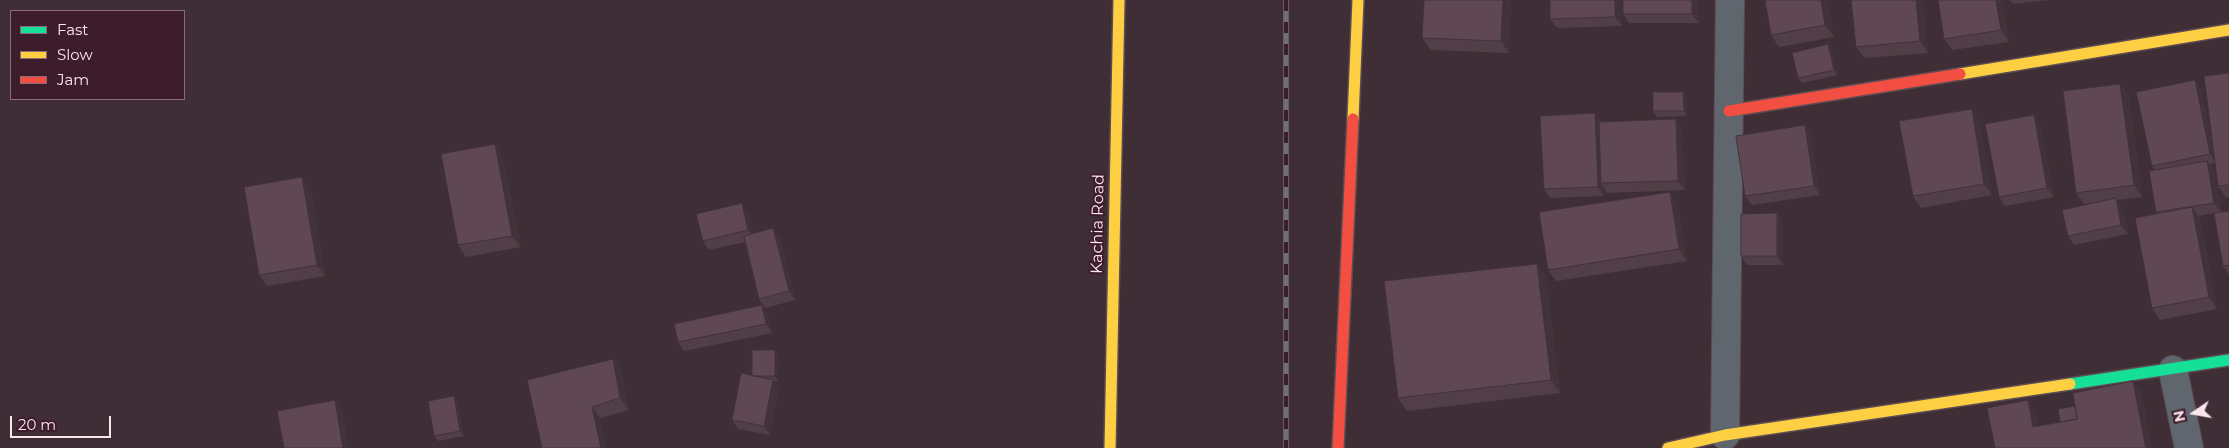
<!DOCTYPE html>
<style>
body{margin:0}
#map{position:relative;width:2229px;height:448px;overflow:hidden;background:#402e36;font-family:Montserrat,sans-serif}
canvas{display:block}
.legend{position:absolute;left:10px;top:10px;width:175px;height:90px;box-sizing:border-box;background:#3d1c2b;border:1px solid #8a6c79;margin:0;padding:6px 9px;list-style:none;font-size:15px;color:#fde5ee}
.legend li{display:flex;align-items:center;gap:10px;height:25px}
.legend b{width:25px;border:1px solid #8a6c79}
.north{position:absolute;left:2169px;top:388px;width:50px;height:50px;-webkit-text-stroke:4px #3d1c2b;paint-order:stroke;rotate:258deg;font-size:14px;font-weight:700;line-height:20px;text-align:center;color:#fde5ee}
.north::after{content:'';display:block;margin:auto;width:18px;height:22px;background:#fde5ee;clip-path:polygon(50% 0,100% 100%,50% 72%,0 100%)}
.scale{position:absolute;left:10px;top:416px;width:101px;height:22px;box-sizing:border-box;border:2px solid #fde5ee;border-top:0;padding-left:6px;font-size:15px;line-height:18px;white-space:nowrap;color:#fde5ee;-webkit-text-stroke:4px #3d1c2b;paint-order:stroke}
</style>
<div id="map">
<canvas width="2229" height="448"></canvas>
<ul class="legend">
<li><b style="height:6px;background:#16e098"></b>Fast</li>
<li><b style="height:6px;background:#ffcf43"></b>Slow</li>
<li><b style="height:6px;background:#f24e42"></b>Jam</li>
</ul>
<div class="north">N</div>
<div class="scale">20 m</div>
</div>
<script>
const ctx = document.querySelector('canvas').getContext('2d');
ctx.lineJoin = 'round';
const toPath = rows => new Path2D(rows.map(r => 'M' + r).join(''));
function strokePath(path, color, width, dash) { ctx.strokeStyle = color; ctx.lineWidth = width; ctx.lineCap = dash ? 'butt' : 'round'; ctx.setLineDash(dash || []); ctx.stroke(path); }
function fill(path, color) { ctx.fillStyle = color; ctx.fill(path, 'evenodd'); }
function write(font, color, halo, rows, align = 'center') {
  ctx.font = font + ' Montserrat,sans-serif'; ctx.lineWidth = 4; ctx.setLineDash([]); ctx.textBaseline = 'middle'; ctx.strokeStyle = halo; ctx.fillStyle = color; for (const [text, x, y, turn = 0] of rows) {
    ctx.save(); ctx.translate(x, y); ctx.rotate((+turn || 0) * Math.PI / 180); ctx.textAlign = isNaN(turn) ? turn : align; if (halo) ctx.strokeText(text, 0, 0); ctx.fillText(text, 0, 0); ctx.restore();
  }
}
const street = toPath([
 [2173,370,2189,448],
 [1725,435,1730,0]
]);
const fast = toPath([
 [2070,384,2229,360]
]);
const slow = toPath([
 [1960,74,2229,30],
 [1353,119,1358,0],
 [1110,448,1119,0],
 [1668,448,1725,435,2070,384]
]);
const jam = toPath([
 [1729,111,1960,74],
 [1338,448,1353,119]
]);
const rail = toPath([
 [1286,0,1286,448]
]);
const wall = toPath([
 [1424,0,1511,0,1509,53,1431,50,1422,38],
 [1550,0,1621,0,1622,26,1557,28,1550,19],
 [1623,0,1699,0,1699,23,1629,23,1623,14],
 [1765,0,1827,0,1834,37,1779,47,1771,35],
 [1923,0,1928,53,1864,58,1856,47],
 [2002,0,2009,42,1952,50,1944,39],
 [2010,0,2049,0,2013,4],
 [1828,44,1831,49,1837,75,1802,83,1798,78],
 [2229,73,2229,197,2226,198,2218,186,2215,163,2209,164,2214,170,2221,212,2198,216,2200,219,2217,309,2160,320,2152,308,2157,214,2156,212,2155,170,2152,166,2201,89,2214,152],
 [2120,84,2129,96,2142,197,2117,200,2122,207,2128,234,2074,245,2068,236,2094,203,2084,204,2076,193],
 [1683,92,1686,97,1687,116,1657,117,1653,111],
 [1595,113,1601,122,1682,129,1685,190,1607,193,1604,188,1604,196,1550,198,1544,189],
 [1980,121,1992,195,1921,208,1913,196],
 [2040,124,2054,197,2005,206,1999,197],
 [1805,125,1811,135,1820,195,1752,205,1745,196],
 [503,156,521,247,466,257,458,245],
 [302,177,311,189,325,276,267,286,259,275],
 [1678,204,1687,261,1556,281,1548,270],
 [2229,211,2229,275,2223,266],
 [748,212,753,233,780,237,795,300,765,308,759,299,745,242,709,250,703,241],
 [1783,222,1783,265,1747,265,1741,256],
 [1537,264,1546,277,1560,393,1407,411,1398,398],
 [768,314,772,333,684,351,678,342],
 [779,355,778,381,773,381,779,389,770,435,738,429,732,420,752,375],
 [613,359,621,371,629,410,600,418,542,448],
 [454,396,457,401,464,436,438,441,434,436]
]);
const shadedWall = toPath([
 [1503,0,1511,0,1509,53,1501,41],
 [1615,0,1621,0,1622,26,1615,17],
 [1692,0,1699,0,1699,23,1692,14],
 [1821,0,1827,0,1834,37,1825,25],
 [1916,0,1923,0,1928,53,1920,41],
 [1996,0,2002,0,2009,42,2001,30],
 [1828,44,1831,49,1837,75,1834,70],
 [2195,80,2201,89,2216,163,2210,154],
 [2120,84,2129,96,2142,197,2134,185],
 [1683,92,1686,97,1687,116,1684,111],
 [1972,109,1980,121,1992,195,1984,184],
 [1595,113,1601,122,1601,183,1604,188,1604,196,1598,187],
 [2034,115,2040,124,2054,197,2047,188],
 [1676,119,1682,129,1685,190,1678,181],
 [1805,125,1811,135,1820,195,1814,186],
 [495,144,503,156,521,247,512,236],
 [2207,161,2214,170,2221,212,2214,203],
 [302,177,311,189,325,276,317,265],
 [1670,192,1678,204,1687,261,1679,249],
 [2116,198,2122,207,2128,234,2121,225],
 [742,203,748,212,755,239,748,230],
 [2192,207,2200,219,2217,309,2209,297],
 [1777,213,1783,222,1783,265,1777,256],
 [773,228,780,237,795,300,789,291],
 [1537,264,1546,277,1560,393,1551,380],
 [762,305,768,314,772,333,766,324],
 [775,350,779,355,778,381,775,376],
 [613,359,621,371,629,410,620,398],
 [773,380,779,389,770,435,764,426],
 [2133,381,2142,393,2152,448,2146,448],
 [454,396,457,401,464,436,460,431],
 [335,400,343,412,349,448,343,448],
 [2028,400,2036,412,2041,439,2033,427],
 [592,407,600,418,607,448,601,448]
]);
const building = toPath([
 [1424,0,1503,0,1501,41,1422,38,1424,0],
 [1550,0,1615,0,1615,17,1550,19,1550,0],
 [1623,0,1692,0,1692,14,1623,14,1623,0],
 [1765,0,1821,0,1825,25,1771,35,1765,0],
 [1851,0,1916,0,1920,41,1856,47,1851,0],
 [1938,0,1996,0,2001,30,1944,39,1938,0],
 [1828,44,1834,70,1798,78,1792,53,1828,44],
 [2229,73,2229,185,2218,186,2204,76,2229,73],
 [2195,80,2210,154,2152,166,2136,92,2195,80],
 [2120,84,2134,185,2076,193,2063,91,2120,84],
 [1653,92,1683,92,1684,111,1653,111,1653,92],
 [1972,109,1984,184,1913,196,1899,121,1972,109],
 [1595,113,1598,187,1544,189,1540,116,1595,113],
 [2034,115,2047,188,1999,197,1985,124,2034,115],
 [1676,119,1678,181,1601,183,1599,122,1676,119],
 [1805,125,1814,186,1745,196,1736,136,1805,125],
 [495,144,512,236,458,245,441,154,495,144],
 [2207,161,2214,203,2156,212,2149,171,2207,161],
 [302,177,317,265,259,275,244,187,302,177],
 [1670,192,1679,249,1548,270,1539,212,1670,192],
 [2116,198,2121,225,2068,236,2062,210,2116,198],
 [742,203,748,230,703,241,696,214,742,203],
 [2192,207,2209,297,2152,308,2135,218,2192,207],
 [2229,211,2229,265,2223,266,2214,213,2229,211],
 [1777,213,1777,256,1741,256,1741,214,1777,213],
 [773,228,789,291,759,299,744,236,773,228],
 [1537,264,1551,380,1398,398,1384,281,1537,264],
 [762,305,766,324,678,342,674,324,762,305],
 [752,350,775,350,775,376,752,376,752,350],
 [613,359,620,398,592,407,601,448,542,448,527,380,613,359],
 [741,373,773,380,764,426,732,420,741,373],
 [2133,381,2146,448,1995,448,1987,408,2028,400,2033,427,2077,419,2073,393,2133,381],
 [454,396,460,431,434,436,428,401,454,396],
 [335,400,343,448,284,448,277,411,335,400],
 [2075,406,2077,419,2060,422,2058,409,2075,406]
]);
const streetNames = [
 ["Kachia Road",1098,224,-89]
];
strokePath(street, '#5d4d53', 30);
strokePath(fast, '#5d4d53', 14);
strokePath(slow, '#5d4d53', 14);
strokePath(jam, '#5d4d53', 14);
strokePath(street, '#60666d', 28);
strokePath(fast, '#16e098', 11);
strokePath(slow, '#ffcf43', 11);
strokePath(jam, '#f24e42', 11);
strokePath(rail, '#6f6f75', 5.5);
strokePath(rail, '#3d1c2b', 4, [11]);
fill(wall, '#523e47');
fill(shadedWall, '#42323a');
fill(building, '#5f4853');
strokePath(building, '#42323a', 1);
write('16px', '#fde5ee', '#3d1c2b', streetNames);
</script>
